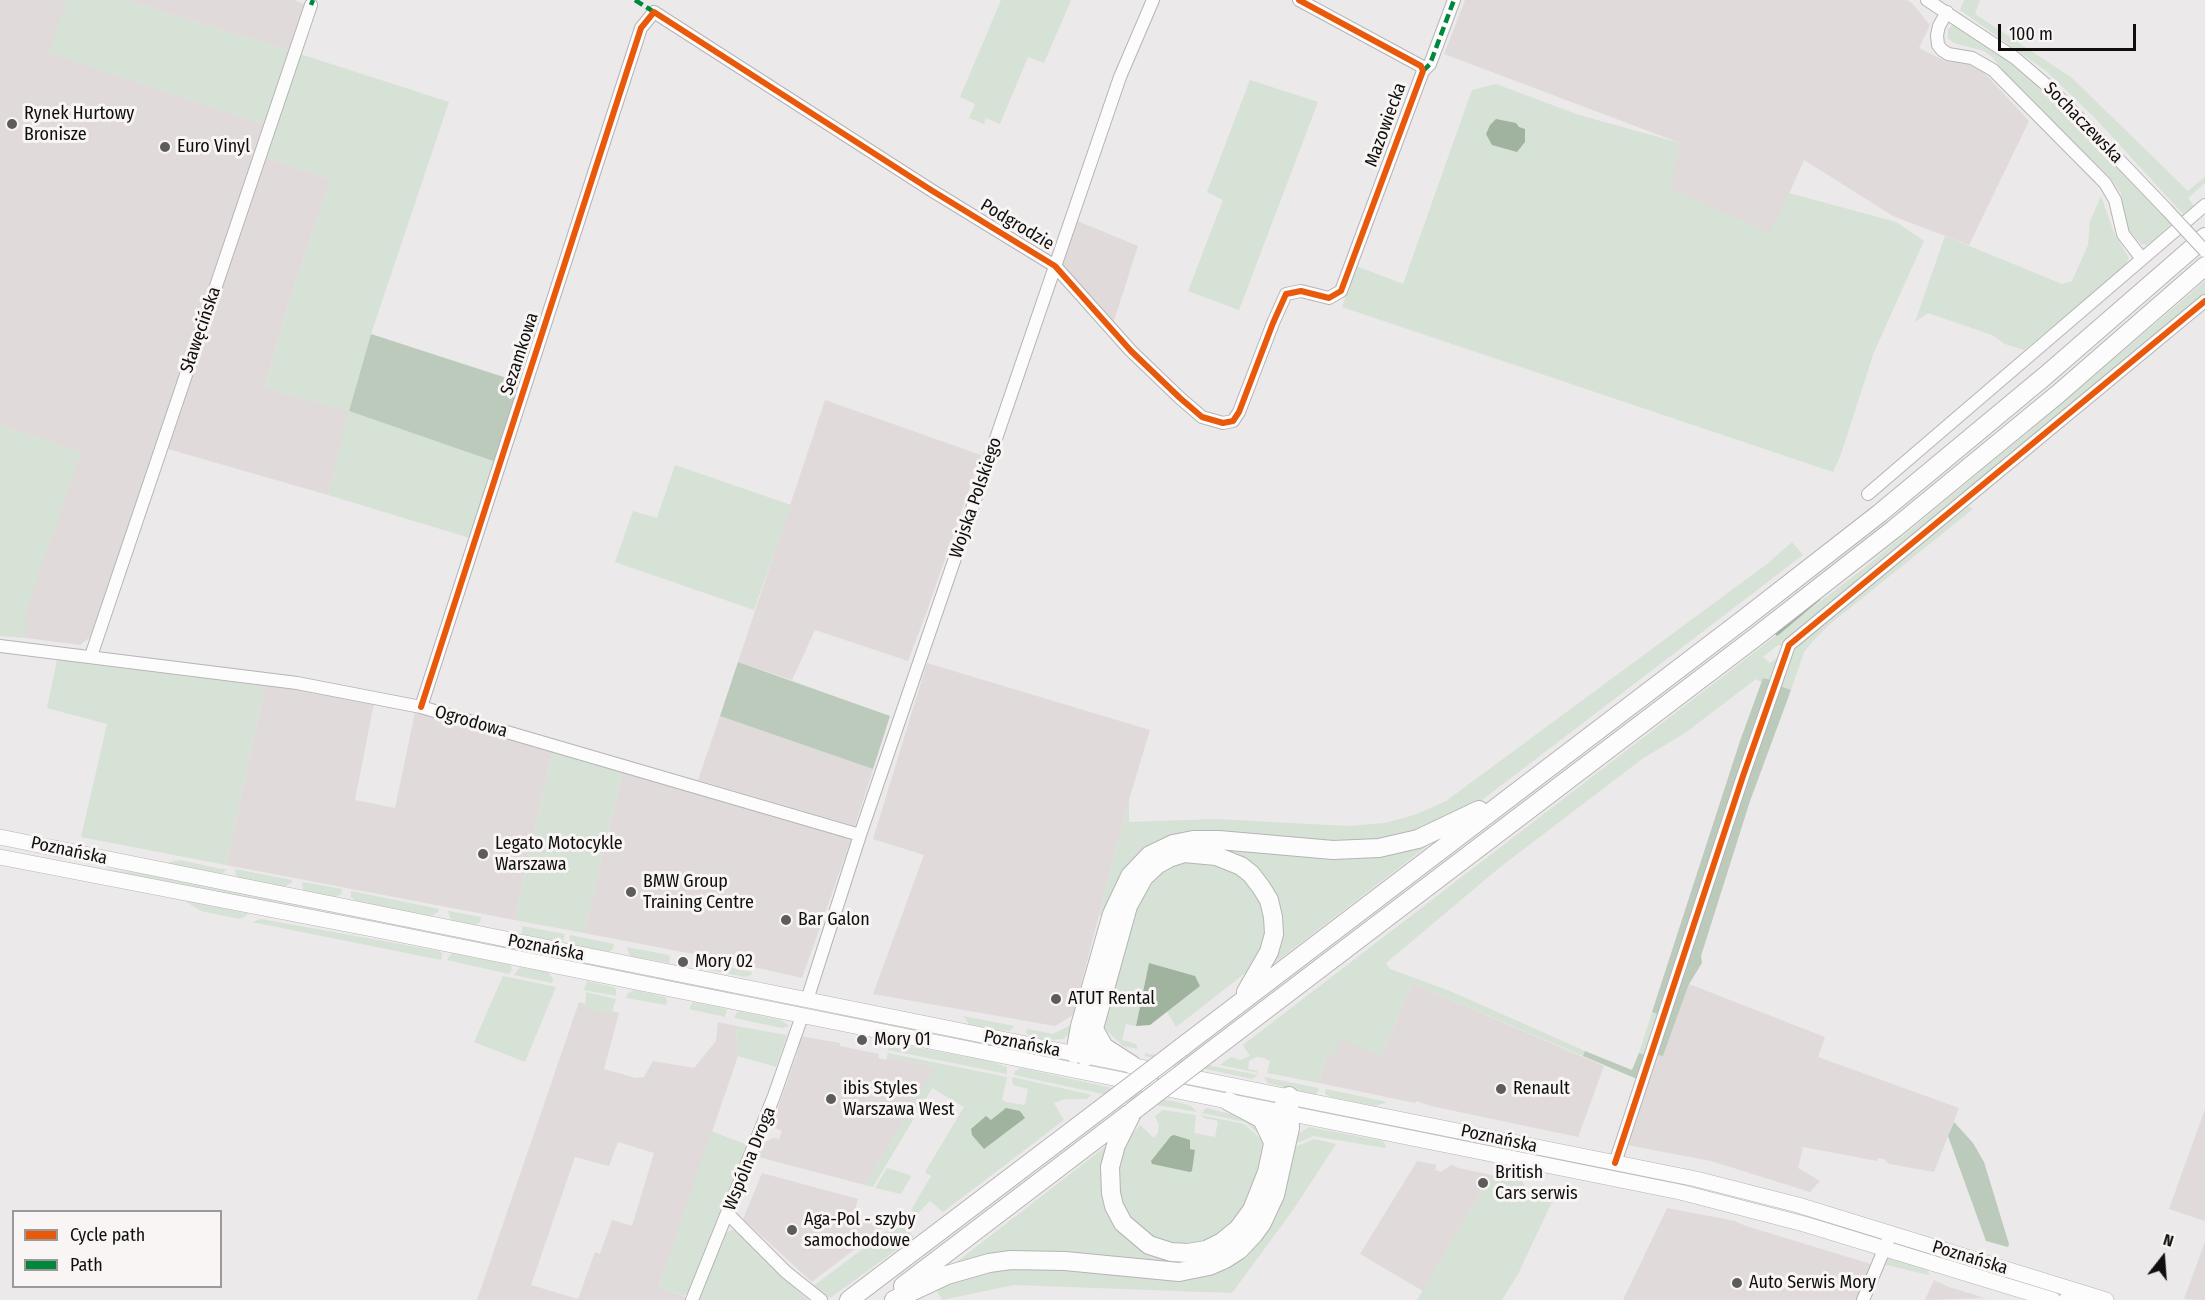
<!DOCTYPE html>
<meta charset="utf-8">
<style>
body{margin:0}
#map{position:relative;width:2205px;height:1300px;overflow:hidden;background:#ebe9e9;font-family:"Fira Sans Condensed",sans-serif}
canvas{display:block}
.legend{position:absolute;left:12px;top:1210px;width:210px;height:78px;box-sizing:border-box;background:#f9f5f5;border:2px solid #9c9999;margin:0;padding:8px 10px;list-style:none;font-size:18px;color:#100f0e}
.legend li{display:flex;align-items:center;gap:12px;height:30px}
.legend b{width:30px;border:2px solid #9c9999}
.north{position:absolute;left:2133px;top:1228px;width:60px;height:60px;-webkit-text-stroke:4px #f9f5f5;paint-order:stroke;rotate:17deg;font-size:16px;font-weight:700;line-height:24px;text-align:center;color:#100f0e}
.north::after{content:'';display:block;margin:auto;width:21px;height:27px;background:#100f0e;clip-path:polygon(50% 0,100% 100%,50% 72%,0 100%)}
.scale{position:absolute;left:1998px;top:24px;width:138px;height:27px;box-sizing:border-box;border:3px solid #100f0e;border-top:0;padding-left:8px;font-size:18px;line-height:21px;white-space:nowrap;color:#100f0e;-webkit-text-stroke:4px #f9f5f5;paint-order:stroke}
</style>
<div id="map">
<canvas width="2205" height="1300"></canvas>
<ul class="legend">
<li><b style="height:8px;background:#e8590c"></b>Cycle path</li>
<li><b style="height:8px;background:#00873e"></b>Path</li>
</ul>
<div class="north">N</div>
<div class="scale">100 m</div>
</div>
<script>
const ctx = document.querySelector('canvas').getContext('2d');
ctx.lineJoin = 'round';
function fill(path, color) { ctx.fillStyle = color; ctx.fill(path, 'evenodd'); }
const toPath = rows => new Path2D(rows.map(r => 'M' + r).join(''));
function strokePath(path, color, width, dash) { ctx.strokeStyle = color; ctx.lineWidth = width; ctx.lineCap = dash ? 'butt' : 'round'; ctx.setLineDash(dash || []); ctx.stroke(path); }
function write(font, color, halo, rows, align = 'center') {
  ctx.font = font + ' "Fira Sans Condensed",sans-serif'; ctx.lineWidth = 6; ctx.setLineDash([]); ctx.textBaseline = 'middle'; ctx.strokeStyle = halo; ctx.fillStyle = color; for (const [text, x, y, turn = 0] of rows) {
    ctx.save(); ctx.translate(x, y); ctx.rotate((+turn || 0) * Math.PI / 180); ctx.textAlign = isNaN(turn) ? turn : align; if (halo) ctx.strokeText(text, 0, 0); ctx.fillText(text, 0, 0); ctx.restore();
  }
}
const built = toPath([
 [0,0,72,0,50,53,264,124,225,244,220,252,93,635,80,645,26,638,26,610,80,452,0,425],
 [124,0,294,0,304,4,290,51],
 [1465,0,1907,0,1912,3,1930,25,1919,48,1945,61,1978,66,2029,121,1969,245,1893,216,1804,160,1771,234,1668,188,1680,143,1444,54],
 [264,157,331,179,288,305,265,387,349,411,328,495,168,449],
 [1075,220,1138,246,1112,327,1059,267],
 [825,400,981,455,927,611,908,661,815,630,792,680,738,662],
 [927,663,1150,730,1129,800,1073,1015,1055,1026,873,994,924,855,873,839],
 [265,686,306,689,374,703,355,800,395,808,415,712,553,748,515,920,226,865],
 [720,716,873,769,855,826,698,780],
 [623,769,852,837,802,978,709,957,584,933],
 [1412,983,1604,1066,1578,1137,1431,1106,1416,1101,1415,1103,1319,1083,1327,1053,1341,1039,1382,1055],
 [1689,984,1825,1037,1818,1057,1959,1108,1934,1172,1889,1164,1884,1159,1878,1158,1877,1161,1803,1147,1798,1168,1820,1181,1810,1192,1711,1161,1627,1145,1658,1055,1663,1056],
 [579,1002,619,1013,604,1069,636,1078,644,1077,653,1061,694,1068,716,1041,718,1022,736,1026,738,1056,659,1287,693,1300,477,1300],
 [618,1142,654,1153,632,1226,612,1220,600,1254,595,1252,578,1299,531,1285,575,1157,609,1166],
 [800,1036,840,1043,840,1046,879,1054,878,1058,886,1060,891,1057,936,1067,865,1185,758,1157,763,1143,773,1138,779,1139,782,1131,775,1128,774,1119,797,1054],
 [2205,1109,2205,1221,2169,1209],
 [1417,1161,1437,1165,1435,1170,1441,1172,1451,1165,1459,1168,1491,1175,1423,1291,1360,1254],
 [762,1173,858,1199,853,1217,885,1226,812,1282,743,1219],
 [1667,1208,1735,1221,1746,1226,1884,1268,1869,1300,1623,1300],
 [2205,1242,2205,1300,2184,1299],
 [1934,1280,1949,1287,1985,1298,1925,1300]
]);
const green = toPath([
 [67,0,124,0,290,51,264,124,49,53],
 [1001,0,1071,0,1044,63,1028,57,1000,124,986,118,984,124,969,118,975,104,960,97],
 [1964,0,1980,0,1975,14,2072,78,2188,191,2205,177,2205,183,2188,198,2194,206,2183,214,2094,117,2045,70,1960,10],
 [1954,24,2027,73,2060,105,2171,224,2152,241,2146,245,2141,244,2127,228,2124,221,2121,193,2109,176,2018,88,1992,57,1984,51,1954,43,1948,38,1948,29],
 [300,54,449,102,371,334,349,411,496,462,470,538,328,495,348,411,265,387,288,305,331,179,264,157],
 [1250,80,1318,102,1239,310,1188,291,1223,200,1207,192],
 [1496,84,1579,115,1680,143,1669,188,1770,233,1789,193,1896,222,1924,241,1874,352,1841,454,1833,472,1342,307,1356,266,1403,284,1472,90],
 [2101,196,2114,233,2129,258,2124,267,2024,350,2005,344,1992,335,1928,313,1915,322,1945,236,2062,284,2072,281,2088,245,2090,221],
 [2205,281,2205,294,1787,639,1783,646,1778,645,1763,657,1770,663,1778,657,1771,680,1764,678,1761,682,1756,679,1685,733,1642,759,1499,868,1386,963,1390,969,1450,991,1585,1051,1583,1056,1412,983,1382,1055,1341,1040,1334,1056,1327,1053,1319,1083,1267,1073,1270,1061,1264,1058,1256,1057,1249,1061,1248,1069,1257,1071,1258,1073,1220,1065,1231,1057,1240,1060,1250,1056,1243,1045,1864,568,2028,432],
 [0,425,81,452,27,610,26,638,0,636],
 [675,465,791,505,754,610,615,562,633,511,657,518],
 [1968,506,1973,509,1830,624,1814,640,1804,652,1791,690,1778,685,1791,655,1808,634],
 [1792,542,1803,555,1469,810,1420,833,1345,844,1206,832,1129,865,1113,890,1103,916,1099,915,1129,800,1129,822,1216,819,1348,826,1385,823,1417,814,1446,801,1767,564],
 [57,660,265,686,226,865,81,837,107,724,47,708],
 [553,748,623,769,584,933,515,920],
 [1439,837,1268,968,1277,909,1211,847],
 [180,860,221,869,227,869,222,874,167,863],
 [1177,861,1229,864,1258,891,1267,929,1264,947,1248,971,1176,1027,1167,1012,1200,985,1149,963,1136,1026,1126,1024,1122,1040,1136,1044,1138,1049,1123,1046,1105,1029,1100,1028,1136,902,1160,871],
 [107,869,145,874,733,991,732,997,108,871],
 [235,869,292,880,291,883,284,887,240,878,236,875],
 [302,882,342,889,341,894,336,897,307,892,303,890],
 [351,891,439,909,438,912,430,917,356,901,351,897],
 [182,899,249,914,240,919,201,911],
 [448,911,481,917,480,922,475,925,451,920],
 [261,919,439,951,442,953,441,960,252,922],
 [522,926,565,934,563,941,557,942,522,934],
 [570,935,614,944,613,949,609,952,569,944],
 [627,947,668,955,670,957,669,963,630,956],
 [452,953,511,965,512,969,509,974,447,960],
 [700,961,752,972,752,974,746,977,697,968,698,963],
 [520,967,548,972,553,979,552,983,514,975],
 [503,976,556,987,525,1062,474,1042],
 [587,981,613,987,616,989,616,996,584,990],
 [635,990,665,997,667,1000,666,1005,626,998,628,993],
 [586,992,616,999,611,1014,585,1009],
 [693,1002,727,1009,725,1017,689,1009],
 [738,1011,781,1020,789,1026,782,1028,734,1018],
 [837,1012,1058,1057,1052,1059,931,1033,836,1018],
 [1652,1012,1660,1015,1646,1055,1639,1053],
 [963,1016,1014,1026,1010,1031,996,1030,969,1024],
 [736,1026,787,1035,776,1067,738,1056],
 [1069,1026,1074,1027,1072,1032,1063,1039,1048,1040,1032,1038,1026,1033,1027,1029,1053,1034],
 [892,1043,989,1061,1007,1067,1007,1074,888,1050],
 [888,1053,1007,1077,1002,1100,1006,1102,1025,1105,1028,1089,1013,1085,1012,1077,1092,1095,1086,1099,1065,1099,1054,1103,1064,1120,943,1212,930,1201,917,1214,911,1210,931,1176,925,1172,964,1107,932,1088,873,1187,865,1185,935,1067,891,1057,886,1060],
 [1145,1053,1258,1075,1252,1079,1145,1056],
 [1021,1068,1185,1104,1191,1106,1197,1112,1140,1102,1014,1075,1015,1071],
 [1264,1077,1318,1088,1319,1090,1315,1095,1268,1083],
 [1326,1089,1387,1102,1375,1106,1331,1097,1325,1094],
 [1206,1108,1252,1119,1260,1135,1245,1122,1202,1113],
 [1163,1110,1196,1115,1194,1133,1215,1137,1218,1121,1204,1118,1201,1115,1244,1124,1268,1145,1255,1193,1224,1234,1193,1246,1171,1245,1149,1239,1131,1225,1116,1195,1120,1149,1140,1125,1154,1138,1158,1133,1159,1125,1155,1116],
 [1190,1140,1190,1149,1195,1150,1192,1171,1152,1164],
 [1309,1127,1383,1141,1386,1146,1385,1148,1313,1136,1300,1142,1293,1141,1298,1134],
 [711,1131,747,1145,692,1288,684,1296,659,1287],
 [1314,1139,1336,1144,1293,1210,1232,1293,1014,1285,942,1300,935,1288,952,1279,1016,1265,1150,1277,1267,1229,1281,1204,1292,1148],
 [1114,1140,1124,1235,1198,1258,1192,1265,945,1271],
 [887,1168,910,1175,911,1177,901,1194,875,1188],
 [1491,1175,1522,1181,1526,1190,1534,1193,1541,1185,1558,1189,1518,1274,1502,1300,1417,1300],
 [900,1221,914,1237,830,1298,812,1287],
 [732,1230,735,1231,808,1300,698,1300,725,1233],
 [1889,1257,1925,1269,1928,1271,1929,1275,1882,1264,1884,1259]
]);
const forest = toPath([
 [371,334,522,383,496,462,349,411],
 [738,662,890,716,873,769,720,716],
 [1763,678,1771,680,1660,1015,1652,1012,1740,741],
 [1778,685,1791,690,1750,801,1701,956,1702,963,1689,984,1663,1056,1658,1055,1655,1052],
 [1585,1051,1632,1070,1639,1053,1646,1055,1637,1079,1583,1056],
 [1954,1122,1973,1143,1984,1162,2009,1244,2008,1247,1986,1241,1948,1136]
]);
const water = toPath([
 [1496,119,1516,123,1519,127,1525,129,1525,142,1517,152,1492,145,1486,134,1490,125],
 [1149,963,1195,976,1200,986,1150,1025,1136,1026],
 [1006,1108,1020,1111,1025,1118,984,1149,972,1135,971,1129,986,1116,991,1120],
 [1174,1135,1190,1140,1190,1149,1195,1150,1192,1171,1190,1172,1152,1164,1151,1161,1171,1136]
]);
const stream = toPath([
 [1777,634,1819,599]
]);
const minor = toPath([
 [1927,0,2015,58,2051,89,2166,209],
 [1947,12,1939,26,1937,35,1938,45,1942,50,1948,54,1972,58,1993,70,2105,183,2115,200,2123,234,2142,259],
 [1423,71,1430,64,1454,0],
 [1868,494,2205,205],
 [0,646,297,683,421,707,860,835],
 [91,656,311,5],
 [421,707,641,28,654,12,931,190,1055,266,1131,351,1180,398,1202,417,1223,423,1233,421,1239,412,1273,323,1286,294,1301,291,1329,298,1341,291,1423,71,1421,66,1299,0],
 [807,1000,860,835,1120,77,1153,0],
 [1615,1163,1743,776,1789,645,2205,301],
 [728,1214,786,1272,821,1300],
 [692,1300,774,1096,802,1016],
 [1863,1300,1891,1233],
 [2064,1300,2074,1290,2077,1300]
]);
const major = toPath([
 [0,837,1696,1179,1798,1205,2106,1300],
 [0,857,377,930,1680,1192,1804,1224,2053,1300]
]);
const highway = toPath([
 [1094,1029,1104,1047,1132,1065],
 [1182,1047,1744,619,1880,513,2045,376,2205,237],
 [1210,1052,1757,636,1894,529,2058,394,2205,266],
 [1075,1054,1080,1026,1112,914,1130,876,1150,855,1173,844,1193,840,1219,840,1333,850,1379,848,1418,839,1479,810],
 [1086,1057,1128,906,1144,877,1158,864,1169,858,1184,853,1216,856,1241,866,1251,874,1261,887,1269,900,1273,917,1274,934,1269,952,1246,992],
 [1228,1101,1262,1119,1273,1142],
 [1133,1111,1116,1145,1110,1167,1111,1193,1114,1206,1123,1223,1149,1245,1171,1252,1188,1253,1206,1250,1222,1242,1238,1229,1252,1210,1267,1172,1280,1112,1287,1100],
 [903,1286,1129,1114],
 [849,1300,1106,1105],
 [894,1300,947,1275,989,1263,1011,1260,1065,1261,1179,1272,1209,1266,1225,1259,1239,1250,1254,1234,1262,1223,1275,1195,1290,1128,1289,1096]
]);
const minorBridge = toPath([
 [2166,209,2205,251]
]);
const highwayBridge = toPath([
 [1106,1105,1182,1047],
 [1133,1111,1210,1052]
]);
const quiet = toPath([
 [635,0,654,12],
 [311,5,313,0],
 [1423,71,1430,64,1454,0]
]);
const cycleway = toPath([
 [421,707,641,28,654,12,931,190,1055,266,1131,351,1180,398,1202,417,1223,423,1233,421,1239,412,1273,323,1286,294,1301,291,1329,298,1341,291,1423,71,1421,66,1299,0],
 [1615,1163,1743,776,1789,645,2205,301]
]);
const markers = [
 [12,124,6,"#5d5b5b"],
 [165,147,6,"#5d5b5b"],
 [483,854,6,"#5d5b5b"],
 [631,892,6,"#5d5b5b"],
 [786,920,6,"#5d5b5b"],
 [683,962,6,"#5d5b5b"],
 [1056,999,6,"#5d5b5b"],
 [862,1040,6,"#5d5b5b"],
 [1501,1089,6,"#5d5b5b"],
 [831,1099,6,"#5d5b5b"],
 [1483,1183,6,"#5d5b5b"],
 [792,1230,6,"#5d5b5b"],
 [1737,1283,6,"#5d5b5b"]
];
const poiNames = [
 ["Rynek Hurtowy",24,114],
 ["Bronisze",24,135],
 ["Euro Vinyl",177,147],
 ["Legato Motocykle",495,844],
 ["Warszawa",495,865],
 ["BMW Group",643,882],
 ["Training Centre",643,903],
 ["Bar Galon",798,920],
 ["Mory 02",695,962],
 ["ATUT Rental",1068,999],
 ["Mory 01",874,1040],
 ["ibis Styles",843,1089],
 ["Warszawa West",843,1110],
 ["Renault",1513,1089],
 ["British",1495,1173],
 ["Cars serwis",1495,1194],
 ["Aga-Pol - szyby",804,1220],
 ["samochodowe",804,1241],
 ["Auto Serwis Mory",1749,1283]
];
const streetNames = [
 ["Sochaczewska",2083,123,46],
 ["Mazowiecka",1386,125,-70],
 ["Podgrodzie",1017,225,31],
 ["Sławęcińska",201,330,-71],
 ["Sezamkowa",520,354,-72],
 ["Wojska Polskiego",976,498,-71],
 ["Ogrodowa",471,722,16],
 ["Poznańska",69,851,12],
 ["Poznańska",546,948,11],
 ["Poznańska",1022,1044,11],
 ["Poznańska",1499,1139,12],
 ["Wspólna Droga",750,1159,-68],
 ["Poznańska",1970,1258,17]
];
fill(built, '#e1dada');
fill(green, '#d6e2d5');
fill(forest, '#bbcaba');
fill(water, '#a0b39e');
strokePath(stream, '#a0b39e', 3);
strokePath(minor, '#b6b4b4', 14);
strokePath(major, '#b6b4b4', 16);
strokePath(highway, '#b6b4b4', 20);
strokePath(minor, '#fcfcfc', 12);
strokePath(major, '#fcfcfc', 15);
strokePath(highway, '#fcfcfc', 18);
strokePath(minorBridge, '#b6b4b4', 14, []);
strokePath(highwayBridge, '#b6b4b4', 20, []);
strokePath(minorBridge, '#fcfcfc', 12);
strokePath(highwayBridge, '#fcfcfc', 18);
strokePath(quiet, '#00873e', 4.5, [9, 4.5]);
strokePath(cycleway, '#e8590c', 6);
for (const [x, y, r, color] of markers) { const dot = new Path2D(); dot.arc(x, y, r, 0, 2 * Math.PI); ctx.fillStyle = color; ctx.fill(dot); strokePath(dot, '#f9f5f5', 2); }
write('18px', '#100f0e', '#f9f5f5', poiNames, 'left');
write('18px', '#100f0e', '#f9f5f5', streetNames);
</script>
